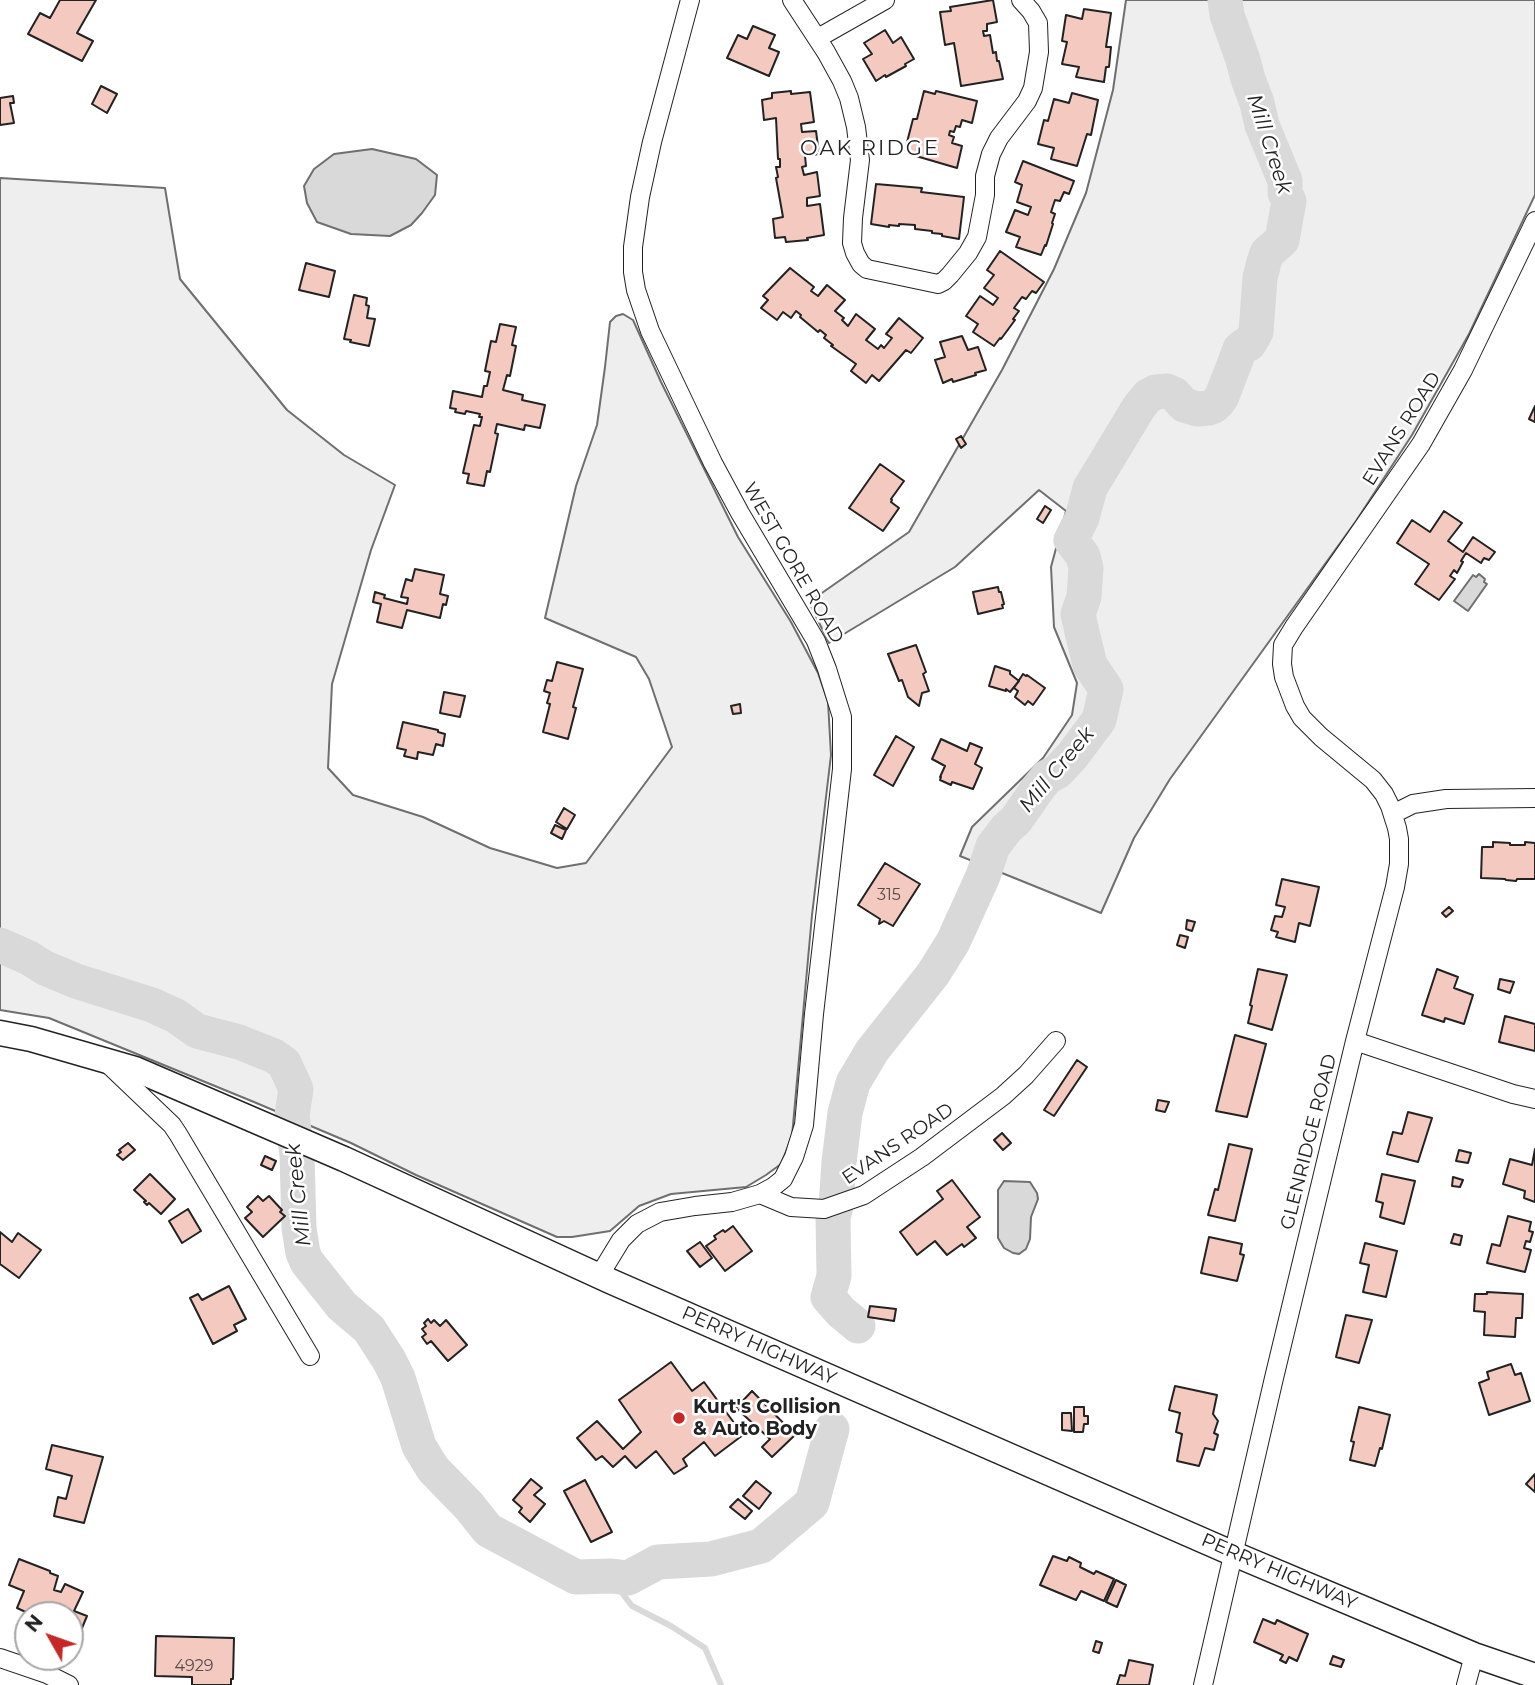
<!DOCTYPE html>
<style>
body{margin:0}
#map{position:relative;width:1535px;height:1685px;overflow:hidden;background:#fff;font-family:Montserrat,sans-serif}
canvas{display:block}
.north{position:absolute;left:14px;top:1601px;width:70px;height:70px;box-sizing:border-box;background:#fff;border:2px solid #a7a7a7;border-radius:50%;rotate:310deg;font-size:19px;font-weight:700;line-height:28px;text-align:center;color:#222}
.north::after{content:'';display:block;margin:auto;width:24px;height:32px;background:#c62828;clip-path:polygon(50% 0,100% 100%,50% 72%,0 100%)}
</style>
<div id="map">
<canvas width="1535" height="1685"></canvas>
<div class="north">N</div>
</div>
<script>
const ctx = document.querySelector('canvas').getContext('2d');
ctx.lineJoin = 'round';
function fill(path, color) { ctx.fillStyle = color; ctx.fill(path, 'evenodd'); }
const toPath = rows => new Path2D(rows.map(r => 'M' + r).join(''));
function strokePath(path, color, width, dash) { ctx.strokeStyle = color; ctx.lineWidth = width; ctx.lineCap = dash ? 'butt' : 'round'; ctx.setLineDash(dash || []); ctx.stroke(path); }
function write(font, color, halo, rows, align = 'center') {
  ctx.font = font + ' Montserrat,sans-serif'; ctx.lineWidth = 5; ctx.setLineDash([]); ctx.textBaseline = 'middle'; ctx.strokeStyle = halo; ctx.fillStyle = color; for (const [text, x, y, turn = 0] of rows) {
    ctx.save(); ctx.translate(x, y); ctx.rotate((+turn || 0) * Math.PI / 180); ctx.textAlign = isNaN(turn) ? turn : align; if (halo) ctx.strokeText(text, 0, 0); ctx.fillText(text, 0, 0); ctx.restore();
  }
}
const green = toPath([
 [1126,0,1535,0,1535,195,1469,334,1412,435,1356,521,1170,779,1134,838,1101,913,960,856,972,827,1043,758,1072,715,1077,683,1054,627,1051,567,1066,511,1039,490,955,567,829,643,809,602,909,532,1002,370,1054,269,1086,193,1113,90,1126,0],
 [0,178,165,188,180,279,287,410,344,455,395,485,371,550,332,684,328,768,353,795,423,817,490,848,557,868,586,863,672,747,649,679,636,657,545,618,576,486,597,425,605,367,610,322,616,316,623,314,633,320,661,382,738,537,791,622,818,673,828,702,831,755,812,915,792,1136,781,1164,766,1175,746,1187,671,1194,639,1206,610,1231,572,1237,557,1237,416,1175,351,1143,254,1102,49,1018,0,1010,0,178]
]);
const water = toPath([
 [372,149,416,159,437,175,435,195,422,213,411,225,390,236,351,234,317,222,307,203,304,186,314,169,334,154,372,149],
 [1479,574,1485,579,1484,582,1487,584,1468,611,1454,601,1473,575,1476,577,1479,574],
 [1004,1181,1030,1182,1037,1193,1038,1199,1031,1217,1030,1239,1026,1249,1019,1254,1013,1253,1004,1248,998,1238,998,1190,1004,1181]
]);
const stream = toPath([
 [609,1576,632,1606,671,1626,705,1648,721,1685]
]);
const river = toPath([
 [0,945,29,958,45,968,76,981,152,1005,176,1016,197,1031,239,1042,274,1056,284,1063,296,1089,292,1115,297,1155,299,1228,303,1253,307,1262,342,1306,369,1329,389,1360,398,1378,419,1446,433,1469,469,1506,488,1530,576,1577,612,1576,628,1578,658,1562,711,1559,761,1546,812,1503,832,1429],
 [858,1326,841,1312,828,1297,834,1276,833,1218,836,1206,839,1162,845,1113,853,1083,872,1051,933,974,953,942,983,876,993,846,1007,828,1016,820,1039,787,1047,777,1057,772,1072,756,1099,720,1106,689,1090,665,1082,632,1078,614,1084,597,1086,568,1083,556,1071,540,1082,518,1090,488,1139,407,1148,396,1156,392,1167,391,1174,394,1184,405,1197,409,1209,408,1214,406,1218,402,1222,396,1240,349,1245,345,1249,344,1256,332,1260,278,1264,262,1267,253,1282,240,1289,201,1285,193,1285,181,1262,125,1257,103,1248,79,1243,60,1227,15,1225,0]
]);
const building = toPath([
 [60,0,96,0,77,33,93,41,82,61,28,34,40,13,50,18,60,0],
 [993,0,997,22,987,24,987,31,983,31,984,36,990,35,993,53,996,52,997,61,999,61,1003,79,961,86,954,43,945,45,940,12,951,11,950,7,993,0],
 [1084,9,1111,13,1106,47,1111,47,1109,67,1106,67,1104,82,1076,77,1079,67,1062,64,1067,42,1062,41,1066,15,1082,19,1084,9],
 [753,26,775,35,769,48,779,52,769,76,727,58,738,35,747,39,753,26],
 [885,30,893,43,901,37,914,59,905,64,906,66,886,77,885,75,876,81,863,59,872,54,864,43,885,30],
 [101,86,117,94,107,113,92,104,101,86],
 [791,91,791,94,810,92,814,122,801,124,802,132,816,131,819,154,805,156,806,166,802,167,804,175,817,172,820,196,807,198,807,206,820,204,824,235,807,238,808,240,786,242,785,237,775,238,773,219,783,217,776,178,778,177,776,167,780,167,780,159,778,159,776,118,764,120,762,100,772,98,772,93,791,91],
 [924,91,935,94,936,91,977,101,972,123,962,120,960,127,956,126,954,132,950,131,949,135,954,137,952,143,962,146,957,168,916,156,916,153,905,150,913,119,917,119,924,91],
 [1072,93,1098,100,1091,135,1087,134,1077,166,1051,159,1054,148,1038,144,1044,120,1048,121,1054,99,1069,103,1072,93],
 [13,96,14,103,10,103,14,123,0,125,0,98,13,96],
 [1023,161,1074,181,1069,194,1064,192,1060,201,1055,200,1051,212,1055,214,1052,223,1053,224,1046,246,1045,245,1041,255,1016,247,1020,237,1006,232,1015,210,1028,215,1031,207,1017,202,1022,185,1015,182,1023,161],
 [876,184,922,188,921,192,964,197,959,239,942,236,942,234,932,233,932,231,915,229,915,225,899,224,899,226,889,225,889,227,871,224,876,184],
 [1000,251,1044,282,1036,293,1032,291,1026,299,1022,297,1014,308,1019,311,1013,319,1015,320,1001,339,1000,338,994,346,973,332,978,324,966,316,980,296,993,305,998,298,984,288,994,275,987,270,1000,251],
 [306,263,335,271,329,297,299,290,306,263],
 [790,268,814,287,811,291,818,296,827,285,845,300,835,311,844,318,842,320,848,326,856,314,875,329,866,340,878,349,881,345,884,348,892,338,886,334,899,318,923,338,911,353,906,350,879,381,872,375,866,383,851,371,856,364,831,346,833,345,824,338,826,335,820,330,818,332,800,317,801,315,796,311,791,318,783,312,777,320,761,308,768,300,763,296,790,268],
 [354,295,367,298,366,305,369,306,367,318,375,319,369,346,350,342,351,340,344,339,354,295],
 [500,324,516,327,512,345,516,346,510,376,507,375,503,390,523,395,522,400,545,405,540,428,525,425,524,430,497,424,495,433,498,434,490,472,487,471,484,486,467,483,469,474,463,473,474,425,480,426,482,417,479,417,480,414,466,411,465,414,455,412,456,409,450,408,453,391,482,397,484,386,487,386,490,372,485,371,491,341,496,342,500,324],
 [962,336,968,350,978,347,986,370,975,373,976,375,953,382,952,379,943,383,935,360,945,357,940,342,962,336],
 [1535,406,1535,422,1529,419,1535,406],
 [961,436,966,444,961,448,956,439,961,436],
 [880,464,904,481,891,499,892,500,891,502,899,508,883,531,849,508,880,464],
 [1045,506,1051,510,1043,523,1037,519,1045,506],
 [1444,511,1462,523,1448,541,1463,552,1473,537,1495,552,1489,560,1484,558,1481,563,1466,553,1461,561,1463,562,1457,573,1454,570,1450,576,1455,579,1439,600,1415,584,1429,564,1397,543,1412,520,1430,532,1444,511],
 [415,569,444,575,440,594,448,596,446,605,443,604,440,618,407,610,402,628,377,622,381,604,373,602,375,592,385,595,384,598,407,604,408,598,401,597,406,579,412,581,415,569],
 [998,587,999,592,1001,592,1004,604,1002,605,1003,608,978,614,973,592,998,587],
 [916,645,926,672,923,674,929,691,922,693,919,706,908,697,902,680,899,681,888,654,916,645],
 [557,662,583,669,573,707,576,708,568,739,543,732,550,704,547,703,550,693,544,691,547,680,552,681,557,662],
 [995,666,1010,671,1010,674,1019,681,1010,692,1006,689,1006,691,989,686,995,666],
 [1023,674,1026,676,1027,675,1045,688,1033,705,1028,701,1025,705,1015,697,1018,691,1014,688,1023,674],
 [444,692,465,696,460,717,440,713,444,692],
 [740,704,741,713,733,714,731,706,740,704],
 [403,722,438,730,438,732,445,734,443,746,436,744,433,755,418,752,417,759,404,756,406,750,397,748,403,722],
 [896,736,914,747,893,786,874,775,896,736],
 [941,739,967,751,970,743,982,748,975,764,982,768,973,789,952,782,951,785,940,780,941,777,940,777,945,766,932,759,941,739],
 [564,808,575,815,567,829,556,822,564,808],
 [555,825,566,830,562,839,551,833,555,825],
 [1493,842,1510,843,1510,845,1525,845,1525,842,1535,843,1535,879,1517,879,1516,881,1506,880,1505,879,1481,878,1482,847,1493,847,1493,842],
 [885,863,920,884,893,926,884,921,879,924,880,919,858,905,885,863],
 [1282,879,1319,887,1310,926,1299,923,1295,942,1276,937,1278,932,1271,930,1275,916,1282,917,1285,907,1276,905,1282,879],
 [1449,907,1453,911,1446,917,1442,913,1449,907],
 [1187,920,1195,922,1192,931,1186,929,1187,920],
 [1180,935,1188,937,1185,948,1177,945,1180,935],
 [1258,969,1287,975,1272,1030,1248,1023,1252,1006,1250,1005,1258,969],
 [1437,969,1458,977,1454,988,1473,995,1464,1024,1445,1018,1444,1022,1422,1015,1437,969],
 [1500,979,1514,982,1510,993,1498,989,1500,979],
 [1505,1016,1535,1024,1535,1051,1499,1042,1505,1016],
 [1235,1035,1266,1044,1247,1117,1216,1111,1235,1035],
 [1077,1060,1087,1067,1054,1116,1044,1110,1077,1060],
 [1158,1100,1169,1102,1165,1112,1156,1110,1158,1100],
 [1408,1112,1432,1118,1418,1162,1387,1154,1393,1132,1402,1134,1408,1112],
 [1002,1133,1011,1143,1003,1150,994,1140,1002,1133],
 [128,1143,135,1150,123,1160,117,1155,121,1152,119,1150,128,1143],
 [1229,1144,1252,1149,1235,1221,1208,1215,1215,1189,1218,1190,1229,1144],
 [1535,1149,1535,1202,1524,1198,1525,1191,1503,1184,1510,1159,1532,1165,1535,1149],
 [1459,1150,1471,1153,1468,1163,1456,1161,1459,1150],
 [265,1156,276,1161,272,1170,261,1165,265,1156],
 [150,1174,175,1199,161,1214,149,1203,147,1205,144,1202,146,1201,134,1190,150,1174],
 [1382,1174,1415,1181,1404,1224,1380,1217,1383,1203,1376,1201,1382,1174],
 [1453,1177,1463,1180,1460,1187,1452,1186,1453,1177],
 [952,1180,980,1217,967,1227,976,1238,964,1247,962,1244,947,1255,935,1241,917,1255,900,1232,943,1199,937,1191,952,1180],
 [258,1196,263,1201,269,1196,282,1210,280,1212,285,1216,263,1237,245,1218,252,1212,247,1207,258,1196],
 [188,1209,201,1231,182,1243,169,1221,188,1209],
 [1508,1216,1531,1222,1529,1231,1533,1232,1530,1242,1526,1241,1524,1248,1531,1250,1525,1272,1487,1263,1492,1244,1500,1246,1508,1216],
 [733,1226,752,1251,725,1271,706,1246,716,1239,714,1236,723,1230,725,1232,733,1226],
 [0,1232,12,1242,18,1233,41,1250,19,1278,0,1264,0,1232],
 [1454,1234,1462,1236,1460,1245,1451,1243,1454,1234],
 [1209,1237,1242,1244,1240,1254,1244,1255,1237,1281,1201,1273,1209,1237],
 [700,1242,712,1258,700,1267,687,1251,700,1242],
 [1365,1243,1397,1251,1386,1297,1363,1292,1369,1265,1360,1263,1365,1243],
 [229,1286,246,1319,234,1325,237,1331,213,1344,190,1298,198,1294,202,1300,229,1286],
 [1487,1292,1523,1294,1522,1318,1516,1318,1515,1337,1484,1335,1485,1312,1474,1311,1475,1294,1487,1294,1487,1292],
 [870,1306,896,1309,894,1321,868,1317,870,1306],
 [1346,1315,1372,1320,1359,1363,1336,1357,1346,1315],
 [428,1319,431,1323,434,1320,440,1326,446,1320,467,1345,448,1361,431,1341,427,1344,422,1337,426,1334,422,1329,426,1326,424,1323,428,1319],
 [671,1362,692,1391,704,1382,743,1435,715,1456,704,1442,683,1459,687,1466,674,1474,656,1451,636,1468,625,1456,613,1467,602,1456,596,1460,577,1438,597,1421,623,1449,641,1432,619,1400,671,1362],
 [1511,1364,1515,1375,1521,1373,1530,1401,1489,1415,1479,1383,1489,1379,1487,1372,1511,1364],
 [1175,1386,1217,1395,1213,1414,1218,1421,1214,1433,1218,1435,1214,1450,1205,1448,1199,1466,1177,1461,1182,1434,1176,1432,1180,1413,1169,1410,1175,1386],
 [752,1391,795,1435,772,1457,762,1447,770,1439,736,1408,752,1391],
 [1074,1407,1084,1407,1084,1416,1088,1416,1088,1424,1084,1424,1083,1432,1074,1432,1074,1407],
 [1359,1407,1390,1415,1382,1449,1380,1448,1375,1466,1350,1460,1354,1442,1351,1441,1359,1407],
 [1062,1413,1071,1413,1072,1431,1062,1430,1062,1413],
 [52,1445,103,1457,84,1523,54,1516,58,1497,66,1499,72,1476,46,1469,52,1445],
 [1535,1474,1535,1492,1526,1484,1535,1474],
 [531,1479,542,1488,534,1495,545,1504,530,1522,519,1512,522,1508,513,1500,531,1479],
 [585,1480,612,1532,591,1542,564,1491,585,1480],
 [756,1481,771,1493,759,1509,743,1496,756,1481],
 [738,1499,752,1511,745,1519,730,1507,738,1499],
 [1053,1556,1067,1561,1069,1557,1081,1563,1080,1567,1094,1574,1096,1571,1114,1579,1104,1601,1081,1591,1076,1600,1040,1585,1053,1556],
 [19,1559,50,1571,50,1573,58,1576,54,1590,61,1592,65,1584,83,1592,74,1611,87,1616,77,1640,70,1637,70,1615,29,1615,30,1614,17,1608,24,1591,9,1585,19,1559],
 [1116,1580,1126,1585,1117,1607,1106,1602,1116,1580],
 [1263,1619,1275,1624,1277,1620,1308,1634,1297,1661,1289,1657,1286,1663,1280,1660,1283,1655,1254,1642,1263,1619],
 [156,1636,234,1638,233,1679,231,1679,231,1685,192,1685,192,1677,155,1676,156,1636],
 [1096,1641,1102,1643,1099,1653,1093,1651,1096,1641],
 [1333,1656,1344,1660,1341,1667,1330,1664,1333,1656],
 [1129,1660,1153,1665,1149,1685,1117,1685,1120,1675,1125,1676,1129,1660]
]);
const minor = toPath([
 [690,0,652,142,640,197,633,247,633,272,636,290,650,331,713,463,740,513,816,641,827,669,842,717,842,769,814,1014,804,1125,794,1157,783,1179,773,1187,760,1194],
 [792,0,826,52,842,81,849,98,856,127,860,160,853,218,852,243,855,253,861,264,867,269,938,284,944,281,950,275,968,253,977,237,985,195,985,176,991,154,999,138,1027,101,1033,88,1039,52,1038,23,1031,11,1021,0],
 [818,38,885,0],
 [1393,814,1413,804,1446,799,1535,798],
 [1355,1041,1513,1094,1535,1099],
 [107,1063,172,1125,178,1134,310,1356],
 [599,1276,621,1240,637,1224,660,1212,695,1206,732,1202,760,1194,791,1207,824,1209,864,1195,922,1157,1003,1096,1026,1075,1056,1041],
 [0,1658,47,1674,69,1685],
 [1203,1685,1274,1378,1355,1041,1395,887,1399,864,1399,839,1397,828,1390,806,1384,794,1373,780,1321,737,1302,718,1295,706,1284,677,1282,664,1283,645,1294,627,1421,444,1463,370,1535,221],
 [1466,1685,1474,1655]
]);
const secondary = toPath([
 [0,1033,31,1039,135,1069,344,1159,610,1281,1234,1554,1474,1655,1535,1676]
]);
const markers = [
 [679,1418,7,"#c62828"]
];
const numberNames = [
 ["315",889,895],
 ["4929",194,1666]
];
const streetNames = [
 ["EVANS ROAD",1402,429,-58],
 ["WEST GORE ROAD",793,563,60],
 ["GLENRIDGE ROAD",1309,1142,-76],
 ["EVANS ROAD",898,1144,-34],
 ["PERRY HIGHWAY",759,1346,24],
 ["PERRY HIGHWAY",1279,1572,23]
];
const poiNames = [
 ["Kurt's Collision",693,1407],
 ["& Auto Body",693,1429]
];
const waterNames = [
 ["Mill Creek",1269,144,72],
 ["Mill Creek",1057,770,-50],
 ["Mill Creek",299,1195,-96]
];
const neighbourhoodNames = [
 ["OAK RIDGE",870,149]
];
fill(green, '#eee');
strokePath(green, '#6f6f6f', 2);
fill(water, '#d9d9d9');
strokePath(water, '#6f6f6f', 2);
strokePath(stream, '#d9d9d9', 6);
strokePath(river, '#d9d9d9', 35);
fill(building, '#f3c9c0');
strokePath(building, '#222', 2);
strokePath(minor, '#222', 20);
strokePath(secondary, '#222', 27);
strokePath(minor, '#fff', 18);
strokePath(secondary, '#fff', 24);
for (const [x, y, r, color] of markers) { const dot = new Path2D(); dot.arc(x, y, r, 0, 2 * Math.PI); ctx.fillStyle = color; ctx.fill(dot); strokePath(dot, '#fff', 2.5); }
write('16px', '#564c4a', null, numberNames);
write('19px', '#222', '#fff', streetNames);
write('bold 19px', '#222', '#fff', poiNames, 'left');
write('italic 21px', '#222', '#fff', waterNames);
ctx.letterSpacing = '2px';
write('21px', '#222', '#fff', neighbourhoodNames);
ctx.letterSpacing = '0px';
</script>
